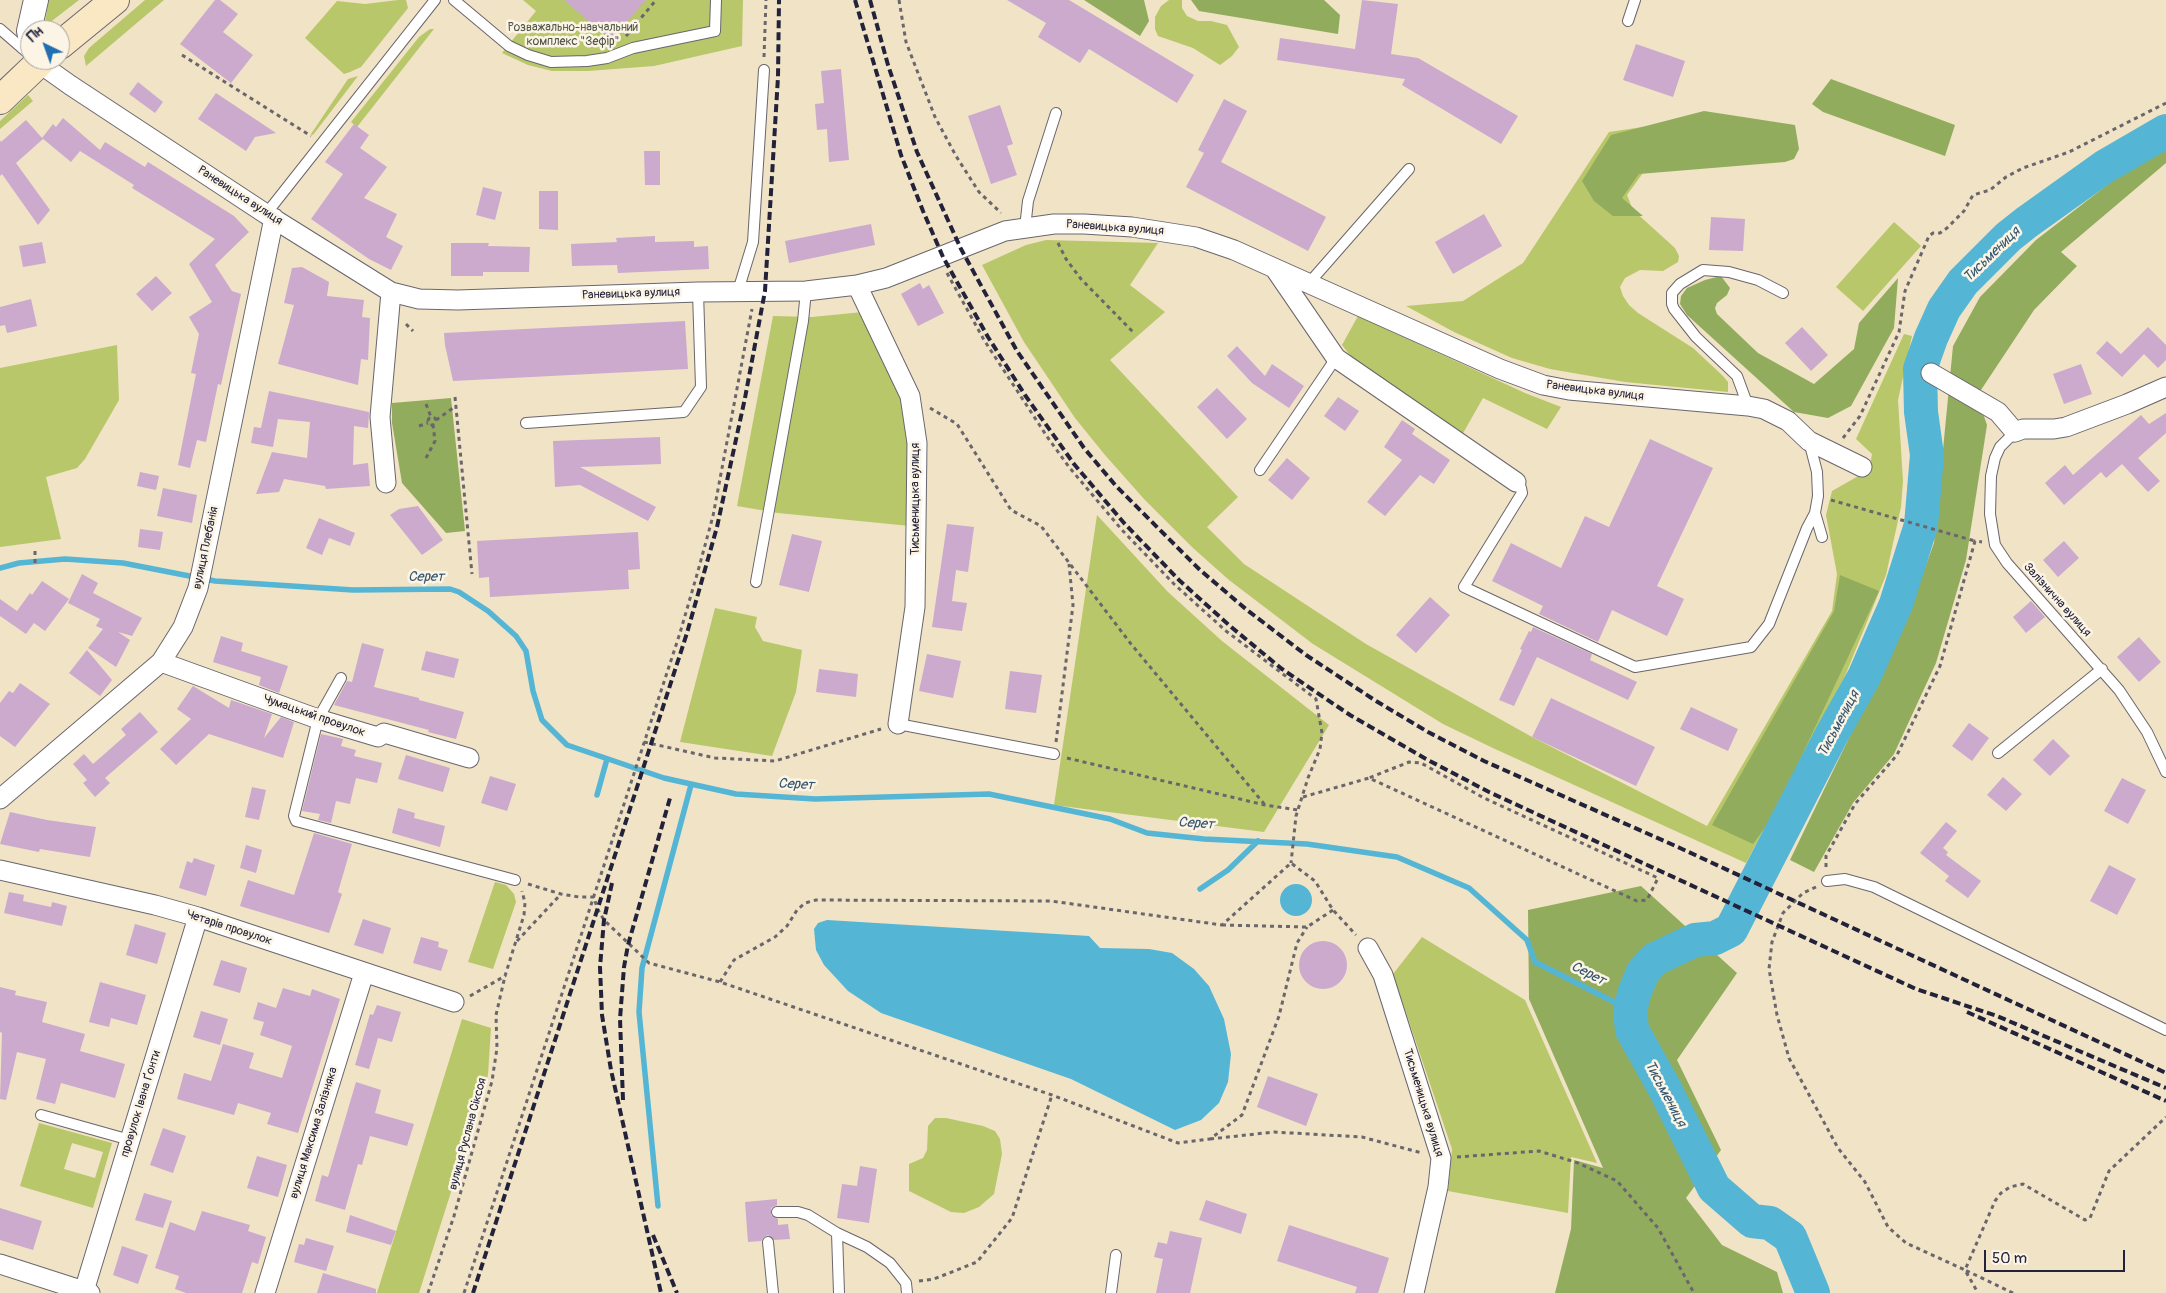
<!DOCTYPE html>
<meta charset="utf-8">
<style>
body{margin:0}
#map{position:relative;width:2166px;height:1293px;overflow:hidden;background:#f1e3c6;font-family:Pangolin,sans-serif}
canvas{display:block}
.north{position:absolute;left:20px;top:20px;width:50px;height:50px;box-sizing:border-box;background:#fcf5e5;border:1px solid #a5a1a1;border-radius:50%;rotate:318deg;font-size:14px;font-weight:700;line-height:20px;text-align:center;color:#22223b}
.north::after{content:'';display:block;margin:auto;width:18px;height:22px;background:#1f6fb2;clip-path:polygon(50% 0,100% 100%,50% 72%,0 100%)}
.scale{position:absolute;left:1984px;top:1250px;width:141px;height:22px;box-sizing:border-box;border:2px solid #22223b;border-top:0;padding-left:6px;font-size:15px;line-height:18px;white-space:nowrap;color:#22223b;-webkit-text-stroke:4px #fcf5e5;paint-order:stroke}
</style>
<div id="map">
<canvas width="2166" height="1293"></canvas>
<div class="north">Пн</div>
<div class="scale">50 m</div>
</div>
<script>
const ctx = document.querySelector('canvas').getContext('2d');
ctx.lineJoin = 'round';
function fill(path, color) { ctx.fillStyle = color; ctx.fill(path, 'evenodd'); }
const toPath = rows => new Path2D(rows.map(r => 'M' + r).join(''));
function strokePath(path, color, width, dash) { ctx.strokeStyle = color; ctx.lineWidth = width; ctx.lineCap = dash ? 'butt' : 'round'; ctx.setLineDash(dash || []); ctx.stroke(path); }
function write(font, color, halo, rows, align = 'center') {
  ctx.font = font + ' Pangolin,sans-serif'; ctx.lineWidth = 5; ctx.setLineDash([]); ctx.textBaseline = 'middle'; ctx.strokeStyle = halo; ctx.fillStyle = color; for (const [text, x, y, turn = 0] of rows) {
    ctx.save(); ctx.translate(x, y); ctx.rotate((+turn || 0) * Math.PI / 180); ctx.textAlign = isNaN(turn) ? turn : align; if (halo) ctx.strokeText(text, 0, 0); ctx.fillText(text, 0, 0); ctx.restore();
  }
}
const green = toPath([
 [49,0,79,0,44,27],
 [145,0,164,0,86,66,84,56,89,48],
 [398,0,406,0,408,8,361,67,350,72,344,74,305,38,337,1,365,4],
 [523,0,743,0,742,46,654,66,588,71,552,71,528,65,502,53,536,11],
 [1169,0,1182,0,1182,8,1187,16,1198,21,1211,21,1227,25,1239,47,1232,56,1220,65,1193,48,1158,36,1155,29,1155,17,1161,6],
 [430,29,434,29,357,127,351,122,419,37],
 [358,76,313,135,311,134,348,79],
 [28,95,33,101,0,129,0,121],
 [1656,125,1648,166,1627,195,1633,210,1675,248,1679,256,1678,262,1663,271,1640,270,1625,278,1620,287,1623,296,1629,305,1638,313,1693,348,1723,376,1728,382,1728,392,1625,382,1550,369,1512,358,1454,332,1406,306,1463,301,1523,263,1609,132],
 [1894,222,1921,246,1863,311,1836,287],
 [1046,240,1158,243,1130,285,1165,312,1110,360,1238,497,1207,527,1244,564,1366,644,1532,737,1707,826,1832,611,1837,574,1826,515,1832,491,1869,470,1872,454,1856,439,1904,334,1912,336,1898,400,1903,481,1901,507,1886,575,1845,676,1746,863,1495,749,1443,724,1313,644,1229,580,1193,548,1144,499,1105,455,1075,418,1024,342,982,265,1026,245],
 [863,312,905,395,912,444,910,526,778,513,737,506,773,316,812,317],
 [1358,316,1525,393,1561,407,1547,429,1483,398,1462,435,1352,358,1342,345],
 [117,345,119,400,85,459,77,468,46,477,61,539,0,547,0,368],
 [1097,515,1168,592,1222,641,1329,725,1264,832,1054,805],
 [715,608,757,617,755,627,763,641,802,650,796,692,772,756,680,742],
 [495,882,506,885,514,894,516,902,493,969,468,962],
 [1422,937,1525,1000,1597,1163,1571,1157,1568,1213,1448,1191,1452,1149,1393,974],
 [462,1019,491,1028,488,1075,419,1293,377,1293],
 [935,1118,946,1118,983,1126,995,1131,1000,1139,1002,1154,994,1194,979,1207,964,1213,951,1212,909,1191,909,1164,923,1158,927,1150,928,1126],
 [39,1123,112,1143,93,1208,20,1186],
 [72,1143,103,1152,95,1178,64,1169]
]);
const forest = toPath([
 [1084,0,1144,0,1149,21,1140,36],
 [1191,0,1324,0,1340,15,1338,34,1199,11],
 [1831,79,1955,125,1945,156,1823,112,1812,104],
 [1704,111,1795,125,1799,149,1794,159,1785,162,1639,174,1622,198,1643,216,1613,216,1594,201,1582,181,1611,135],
 [2166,148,2166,163,2061,252,2077,266,2034,310,1977,396,1987,425,1966,560,1936,663,1894,754,1853,803,1814,872,1790,860,1905,622,1934,543,1953,346,1980,297,2036,240,2115,179],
 [1721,276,1730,288,1727,295,1717,303,1715,308,1717,314,1758,353,1814,384,1854,349,1859,323,1898,278,1894,328,1851,406,1828,418,1794,412,1687,315,1680,304,1681,296,1687,288,1705,280],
 [451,398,465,531,446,533,402,483,392,423,392,403],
 [1840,575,1879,591,1773,817,1753,844,1712,825,1834,611],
 [1641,886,1737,973,1677,1060,1721,1150,1686,1198,1722,1245,1777,1272,1783,1293,1555,1293,1571,1229,1574,1160,1603,1168,1529,999,1528,910]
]);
const water = toPath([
 '1280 900a16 16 0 1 1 32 0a16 16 0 1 1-32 0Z',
 [827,920,1089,936,1100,948,1149,949,1172,953,1194,969,1209,986,1224,1019,1231,1054,1228,1082,1219,1103,1201,1120,1175,1130,1071,1079,881,1013,848,991,824,965,816,950,814,929,818,923]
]);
const stream = toPath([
 [0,568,19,563,65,559,123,563,215,581,353,590,450,589,459,592,488,611,516,636,526,651,533,691,542,720,567,745,664,778,736,794,815,799,989,794,1110,819,1147,833,1204,839,1307,844,1397,857,1469,888,1527,940,1535,962,1630,1010],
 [597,795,607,759],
 [1200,889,1228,870,1258,841],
 [658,1206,639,1012,642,968,691,785]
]);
const river = toPath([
 [1813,1293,1790,1237,1770,1223,1752,1221,1714,1188,1665,1089,1632,1030,1630,1010,1635,991,1643,972,1655,959,1695,940,1715,938,1731,930,1832,734,1864,677,1896,604,1921,525,1927,455,1921,412,1920,369,1931,338,1944,309,1963,282,2008,237,2027,222,2104,167,2166,131]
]);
const building = toPath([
 [215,0,220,0,238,14,223,32,253,55,231,83,180,44],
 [564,0,646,0,611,40],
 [1007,0,1069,0,1194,75,1177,103,1089,49,1080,63,1038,37,1046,23],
 [1362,0,1398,4,1391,54,1418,58,1518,116,1501,144,1402,85,1405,79,1277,60,1280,38,1355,49],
 [1636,44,1685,61,1673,97,1623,80],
 [841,69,849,160,829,162,827,129,817,130,815,104,824,103,821,71],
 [138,82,163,102,155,113,129,94],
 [216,93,276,133,255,137,246,151,198,119],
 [1224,99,1247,111,1221,162,1326,217,1308,251,1186,187,1204,153,1198,150],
 [1000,105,1013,144,1007,146,1017,175,991,184,968,116],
 [63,118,100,150,105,142,145,167,148,162,234,216,249,232,215,265,232,291,241,294,221,385,218,384,206,442,197,440,190,468,178,465,196,374,191,373,199,334,189,317,212,302,189,264,215,239,132,188,134,185,80,151,71,162,42,138,53,124,56,127],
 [26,120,43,139,16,163,50,210,38,225,2,174,0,176,0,140,1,142],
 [354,124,369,135,360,148,387,167,364,198,397,214,386,237,403,246,391,270,369,259,311,219,343,174,325,162],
 [644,151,660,151,660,185,645,185],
 [483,187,502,192,495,220,476,215],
 [539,191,558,191,558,230,539,229],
 [1484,214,1502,246,1453,274,1435,242],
 [1711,217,1745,219,1743,251,1709,250],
 [871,224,875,245,789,263,785,241],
 [655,236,655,242,694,241,694,247,708,246,709,269,618,273,617,265,572,266,571,244,617,242,616,238],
 [42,242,46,263,23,267,19,246],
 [451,243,489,243,488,246,530,247,529,272,483,272,483,276,451,276],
 [302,267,329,282,327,296,364,300,362,317,370,318,368,360,361,359,358,385,278,364,294,305,284,303,292,268],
 [156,276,172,293,152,311,136,294],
 [920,283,923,289,929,285,944,313,918,326,901,294],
 [31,299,37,326,7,333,5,325,0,326,0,307],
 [685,321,688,369,453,381,445,345,444,333],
 [1802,327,1828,355,1811,371,1785,343],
 [2148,327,2166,345,2166,360,2158,368,2144,354,2122,377,2096,353,2107,341,2121,354],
 [1237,346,1265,376,1272,364,1304,386,1289,408,1252,383,1227,356],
 [2081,364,2092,394,2064,404,2053,374],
 [1217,388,1247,419,1227,439,1197,407],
 [269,391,369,412,368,428,354,426,353,465,368,463,370,486,326,489,325,486,284,479,279,492,256,494,272,452,307,458,310,422,278,419,273,447,251,443,254,427,261,428],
 [1338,397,1359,411,1345,431,1324,416],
 [2166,413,2166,433,2138,458,2160,481,2148,492,2122,464,2106,478,2101,472,2064,505,2045,483,2065,465,2073,475,2141,415,2149,424],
 [1402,420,1415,429,1412,434,1450,460,1434,484,1420,475,1385,516,1367,502,1402,460,1384,447],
 [660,437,661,464,580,467,656,507,648,521,580,485,555,487,553,441],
 [1650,439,1713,468,1657,586,1684,599,1667,636,1612,610,1598,642,1539,614,1543,606,1492,581,1511,543,1561,568,1585,516,1609,527],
 [1287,458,1310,478,1292,500,1268,480],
 [140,472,159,476,156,490,137,486],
 [163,488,197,495,192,523,157,516],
 [418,506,443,540,422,555,390,515,399,509],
 [319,518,355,533,350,546,329,538,322,555,306,548],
 [947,524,974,527,968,572,956,570,952,601,967,603,962,631,932,627],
 [140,529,163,532,160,550,138,547],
 [638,532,640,569,628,570,629,589,490,597,489,577,479,578,477,541],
 [792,534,822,541,809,592,779,585],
 [2064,541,2079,558,2058,577,2043,560],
 [82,574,98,583,93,593,142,618,132,636,118,632,130,640,116,667,88,648,103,629,96,626,100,619,68,603],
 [42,581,69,599,45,631,34,623,26,634,0,616,0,599,17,611,30,593,32,595],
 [1430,597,1450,615,1416,653,1396,635],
 [2031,601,2045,617,2026,633,2013,617],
 [1533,627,1592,654,1590,660,1637,682,1628,700,1537,657,1514,706,1499,700,1522,650,1520,649,1529,631,1531,632],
 [221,636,243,643,241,651,288,666,279,693,259,685,261,677,213,662],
 [2139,637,2161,662,2139,682,2117,657],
 [362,643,384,649,374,687,419,698,419,700,464,712,456,739,428,732,429,730,334,705,347,681,352,682],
 [87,650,112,680,100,696,69,673],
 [426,651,459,659,454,678,421,670],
 [927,654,961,661,953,698,919,691],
 [819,669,858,674,856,697,816,692],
 [1010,671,1042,675,1036,713,1005,709],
 [20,683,50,704,15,747,0,736,0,703,9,691,13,693],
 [193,686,229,708,231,700,272,714,264,738,281,717,294,722,283,758,209,734,176,765,160,749,191,719,177,709],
 [1551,698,1655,747,1636,786,1532,737],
 [1691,707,1738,729,1728,751,1680,729],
 [140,712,158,732,105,778,110,783,95,797,83,783,87,780,73,764,84,754,93,764,126,735,121,729],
 [1969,723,1989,738,1972,761,1952,746],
 [321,734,343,739,341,746,356,750,354,756,382,763,377,783,356,778,350,804,336,801,331,823,318,820,320,814,302,811],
 [2053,739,2070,756,2050,776,2033,760],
 [406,755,450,768,443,792,398,779],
 [490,776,516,784,507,811,481,803],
 [2003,777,2022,794,2006,811,1987,795],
 [2122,778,2146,790,2128,824,2104,811],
 [252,787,266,790,259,820,245,817],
 [398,808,415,813,414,818,445,826,440,847,392,833],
 [10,812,47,820,96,827,90,857,40,849,39,852,0,844],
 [1946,822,1957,831,1943,848,1948,852,1946,855,1981,881,1968,898,1945,881,1949,876,1920,853],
 [314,833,352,844,338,892,342,894,329,933,240,906,248,880,294,895],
 [246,845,262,850,256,873,240,868],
 [194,858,215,865,206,896,179,888,187,861,192,863],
 [2109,865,2136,879,2117,915,2090,901],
 [9,892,24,895,23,901,51,907,52,902,67,906,62,926,4,913],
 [363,919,391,928,383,954,354,945],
 [135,924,166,933,157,964,126,955],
 [421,937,439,942,438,947,448,950,441,971,413,963],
 '1299 965a24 24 0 1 1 48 0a24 24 0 1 1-48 0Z',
 [221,960,247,968,240,993,213,985],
 [100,982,146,995,137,1025,111,1018,109,1027,89,1022],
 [0,987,16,991,15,995,47,1002,42,1022,85,1034,80,1051,125,1064,115,1098,61,1083,55,1104,36,1099,46,1059,17,1052,6,1100,0,1099,2,1033,0,1032],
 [283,988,310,996,312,989,340,999,298,1133,267,1124,271,1113,238,1103,234,1115,177,1099,184,1073,211,1081,223,1044,254,1053,249,1068,282,1078,292,1046,260,1035,264,1022,253,1019,258,1002,276,1008],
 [377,1005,401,1012,392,1042,378,1038,369,1069,355,1065,370,1014,373,1015],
 [201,1011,228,1019,220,1045,193,1037],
 [1268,1076,1318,1094,1306,1126,1257,1107],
 [356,1082,381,1090,375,1113,414,1124,407,1146,370,1136,362,1165,358,1164,345,1210,315,1201,322,1175,328,1177],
 [163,1128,186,1136,173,1173,150,1165],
 [257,1156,287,1165,278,1197,247,1188],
 [860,1166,877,1169,869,1223,837,1218,842,1184,857,1186],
 [144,1193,172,1201,163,1228,135,1220],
 [777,1199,777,1205,771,1208,771,1215,778,1219,778,1225,788,1224,790,1239,774,1240,768,1235,764,1237,761,1241,748,1242,745,1202],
 [1206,1200,1247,1214,1241,1234,1199,1220],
 [0,1208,42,1221,33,1250,0,1240],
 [202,1211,250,1225,248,1231,266,1237,258,1264,252,1262,242,1293,186,1293,175,1289,179,1276,155,1268,170,1222,195,1231],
 [350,1215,396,1231,391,1245,346,1232],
 [1289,1225,1389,1258,1378,1293,1355,1293,1357,1287,1277,1261],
 [1170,1231,1202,1238,1190,1293,1156,1293,1163,1259,1154,1257,1158,1242,1167,1244],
 [306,1238,334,1246,326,1271,294,1262,299,1244,304,1245],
 [122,1246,148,1255,138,1284,113,1275],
 [323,1273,376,1289,376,1293,317,1293]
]);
const path = toPath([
 [899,0,906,42,935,117,956,156,979,192,1001,213],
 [626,36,656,0],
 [182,55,311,136],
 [764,57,766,0],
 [1058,243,1066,259,1081,279,1134,333],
 [947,273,984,340,1048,438,1069,467,1122,530,1174,584,1226,631,1316,699,1322,733,1320,749,1308,778,1296,816,1291,863],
 [406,324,413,331],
 [455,397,472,574],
 [426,404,431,417],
 [930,408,957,424,1011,510,1041,526,1131,644,1265,805],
 '428 421a4 4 0 1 1 8 0a4 4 0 1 1-8 0Z',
 [436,420,456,406],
 [419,426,428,423],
 [1843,438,1860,416,1899,332,1905,291,1929,236,1933,233,1940,233,1947,228,1964,211,1973,195,1990,190,2006,177,2023,168,2069,152,2166,103],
 [426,458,435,441,433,425],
 [1831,500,1975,541],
 [35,551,35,567],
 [644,742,715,758,775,761,881,729],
 [1056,742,1073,605,1069,564],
 [1067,758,1265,805,1298,810],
 [1303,797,1369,778,1637,901,1647,900,1658,878,1484,798,1421,763,1409,762,1369,778],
 [1826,867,1826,856,1855,804,1897,755,1940,666,1975,541,1982,542],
 [528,884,561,894,579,897,594,897,597,908,604,920,649,963,720,982,1052,1095,1178,1143,1210,1139,1242,1115,1279,1016,1297,943,1307,927],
 [1816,887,1803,893,1783,913,1772,942,1769,969,1777,1015,1789,1058,1838,1148,1865,1182,1888,1227,1906,1243,1965,1270,1978,1293],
 [1222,925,1307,927,1333,910],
 [517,941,561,894],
 [720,982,734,960,775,937,787,926,797,910,805,903,816,900,1051,901,1222,925,1291,863,1315,881,1333,910,1356,935],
 [470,996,505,976,524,915,525,903,522,891],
 [1210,1139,1274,1132,1362,1137,1422,1153],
 [1457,1157,1539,1151,1578,1163,1617,1181,1658,1228,1694,1293],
 [919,1281,934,1279,977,1262,1012,1218,1052,1095],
 [428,1293,454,1216,492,1081,497,1048,496,1015,505,976],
 [464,1293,680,633,698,571,713,516,752,309],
 [2013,1293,1965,1270,1995,1201,2001,1193,2010,1187,2023,1184,2085,1220,2090,1218,2109,1171,2166,1117]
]);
const service = toPath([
 [454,0,509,46,528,55,551,62,587,61,607,58,633,48,715,31,716,0],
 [1628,21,1635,0],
 [0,29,30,55],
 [266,214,435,0],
 [1025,228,1028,201,1056,113],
 [1309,283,1409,169],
 [738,291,753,242,764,70],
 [1748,406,1737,376,1696,337,1674,309,1672,304,1672,293,1680,284,1703,270,1729,272,1758,280,1783,293],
 [526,423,684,412,701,387,698,292],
 [2015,432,2000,447,1995,458,1991,476,1990,514,1995,545,2007,563,2119,690,2147,732,2166,772],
 [1260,470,1336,358],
 [1516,482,1521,488,1522,493,1464,587,1635,667,1751,647,1769,624,1807,528,1815,513,1818,496,1817,472,1809,441],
 [1815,513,1822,537],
 [756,582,803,321,806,291],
 [341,678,318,719,294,816,296,821,515,880],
 [898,724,1054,754],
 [1998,753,2102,669],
 [1827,881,1845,879,1874,887,2166,1030],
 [41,1115,130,1140],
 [777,1212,798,1212,808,1215,837,1233,867,1247,890,1263,906,1283,907,1293],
 [837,1233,839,1293],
 [768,1242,773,1293],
 [1111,1293,1116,1255]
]);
const minor = toPath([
 [39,63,70,85,266,214,391,292,419,299,458,300,698,292,806,291,857,285,886,278,1005,231,1054,224,1084,224,1132,227,1196,237,1234,250,1500,369,1543,385,1569,390,1748,406,1764,409,1788,421,1809,441,1862,467],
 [1275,269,1336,358,1516,482],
 [857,285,910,396,917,443,915,607,898,724],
 [1931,373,1998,412,2015,432,2023,429,2054,429,2066,427,2127,404,2166,387],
 [386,483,380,417,391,292],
 [161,662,318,719,378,737,384,733,469,758],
 [0,799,161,662,183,627,198,588,274,218],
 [0,870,155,905,198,917,454,1002],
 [1368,948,1383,975,1441,1158,1438,1187,1414,1293],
 [0,1264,90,1293],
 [84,1291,198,917],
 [265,1293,364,973]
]);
const tertiary = toPath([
 [30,36,29,31,36,0]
]);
const secondary = toPath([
 [60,45,115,0],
 [0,100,42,60]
]);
const rail = toPath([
 [855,0,901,155,923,211,943,257,988,337,1025,395,1074,464,1124,523,1179,580,1230,626,1282,669,1350,715,1426,759,1489,792,1916,989,1997,1016,2166,1088],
 [870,0,888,65,917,152,961,249,1017,351,1084,448,1116,486,1200,570,1247,610,1306,655,1376,701,1428,732,1484,761,1680,848,2166,1073],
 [612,883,604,920,600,967,602,1015,611,1070,661,1293],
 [1967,1012,2166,1101],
 [623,1100,620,1019,624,967,628,945,670,798],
 [653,1235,677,1293],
 [473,1293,687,633,717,527,745,398,765,291,778,77,779,0]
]);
const parkNames = [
 ["Розважально-навчальний",573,28],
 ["комплекс \"Зефір\"",573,42]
];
const streetNames = [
 ["Раневицька вулиця",240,196,33],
 ["Раневицька вулиця",1115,228,4],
 ["Раневицька вулиця",631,294,-2],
 ["Раневицька вулиця",1595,391,7],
 ["Тисьменицька вулиця",916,499,-90],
 ["вулиця Плебанія",206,548,-78],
 ["Залізнична вулиця",2057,600,48],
 ["Чумацький провулок",314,716,19],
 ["Четарів провулок",229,928,18],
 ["Тисьменицька вулиця",1423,1103,73],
 ["провулок Івана Ґонти",141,1104,-73],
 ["вулиця Максима Залізняка",314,1133,-73],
 ["вулиця Руслана Сіксоя",468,1134,-75]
];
const waterNames = [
 ["Тисьмениця",1992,255,-44],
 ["Серет",426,577],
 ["Тисьмениця",1839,724,-62],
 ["Серет",796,785,3],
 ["Серет",1196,824,4],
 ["Серет",1588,974,27],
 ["Тисьмениця",1665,1094,62]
];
fill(green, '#b8c769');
fill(forest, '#92ac5d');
fill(water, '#55b5d4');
strokePath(stream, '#55b5d4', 5.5);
strokePath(river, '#55b5d4', 34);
fill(building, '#cbaace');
strokePath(service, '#6a666c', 12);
strokePath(minor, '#6a666c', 21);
strokePath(tertiary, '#6a666c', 26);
strokePath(secondary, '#6a666c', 30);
strokePath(path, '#6a666c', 3, [4, 4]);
strokePath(service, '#fff', 10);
strokePath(minor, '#fff', 19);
strokePath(tertiary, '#fff', 24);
strokePath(secondary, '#fae7c3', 28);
strokePath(rail, '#22223b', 4, [8, 4]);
write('12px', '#4f5449', '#fcf5e5', parkNames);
write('12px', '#22223b', '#fcf5e5', streetNames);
write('italic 14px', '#345571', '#fcf5e5', waterNames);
</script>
